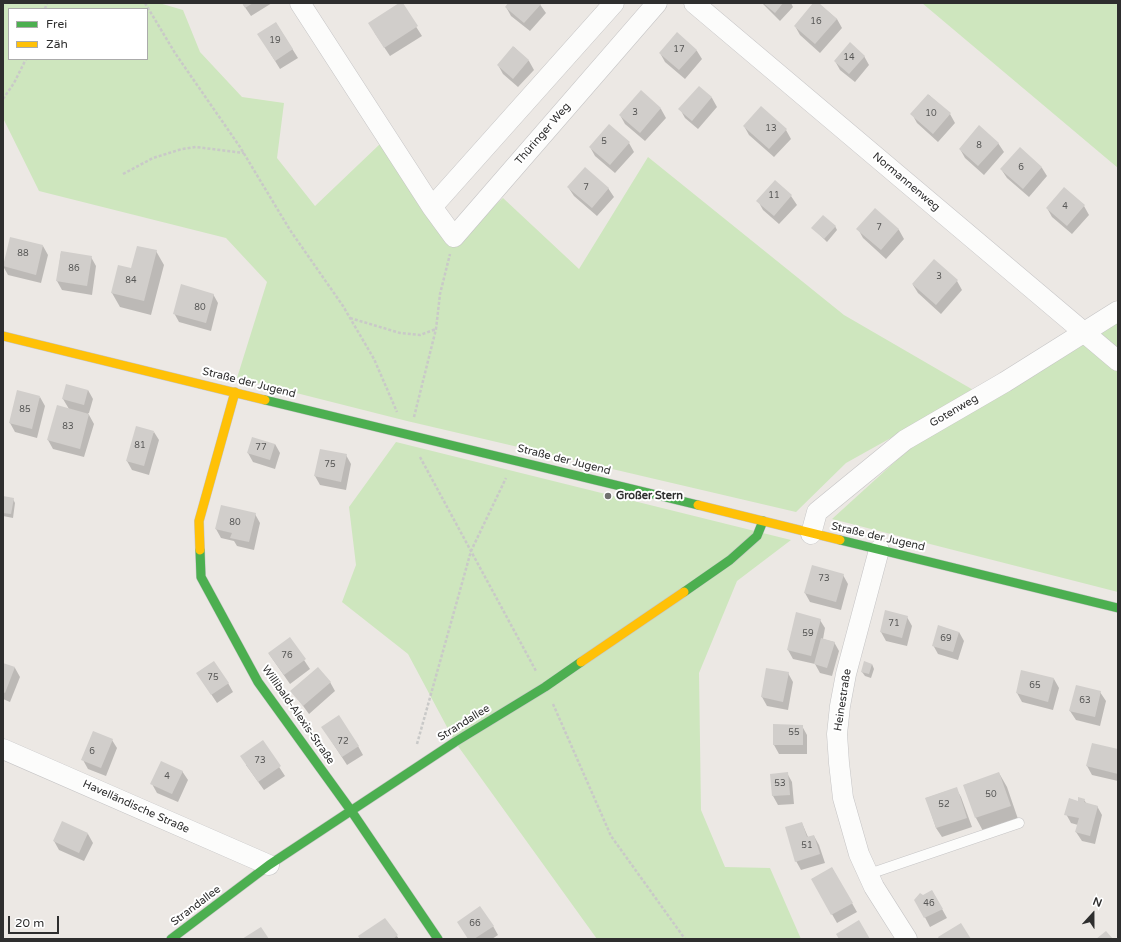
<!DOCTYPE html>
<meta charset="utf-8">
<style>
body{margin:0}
#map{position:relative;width:1121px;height:942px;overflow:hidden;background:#ece8e4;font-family:"Varela Round",sans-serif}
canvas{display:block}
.frame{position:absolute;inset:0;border:4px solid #2e2e2e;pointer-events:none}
.legend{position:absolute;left:8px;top:8px;width:140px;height:52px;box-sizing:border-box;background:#fff;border:1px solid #ababab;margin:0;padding:5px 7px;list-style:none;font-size:12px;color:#2e2e2e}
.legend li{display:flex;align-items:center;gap:8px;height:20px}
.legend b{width:20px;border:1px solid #ababab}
.north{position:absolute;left:1073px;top:894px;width:40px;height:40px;-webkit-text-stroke:3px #fff;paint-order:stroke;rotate:21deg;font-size:11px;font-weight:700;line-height:16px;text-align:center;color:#2e2e2e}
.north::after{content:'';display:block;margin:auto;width:14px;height:18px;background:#2e2e2e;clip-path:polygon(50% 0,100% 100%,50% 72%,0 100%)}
.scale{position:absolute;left:8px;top:916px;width:51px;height:18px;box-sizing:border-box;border:2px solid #2e2e2e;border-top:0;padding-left:5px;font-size:12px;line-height:14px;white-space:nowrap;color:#2e2e2e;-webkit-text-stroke:3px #fff;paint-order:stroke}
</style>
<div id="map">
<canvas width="1121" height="942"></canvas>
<div class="frame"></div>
<ul class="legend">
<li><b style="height:5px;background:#4caf50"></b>Frei</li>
<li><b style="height:5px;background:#ffc107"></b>Zäh</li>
</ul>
<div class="north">N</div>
<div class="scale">20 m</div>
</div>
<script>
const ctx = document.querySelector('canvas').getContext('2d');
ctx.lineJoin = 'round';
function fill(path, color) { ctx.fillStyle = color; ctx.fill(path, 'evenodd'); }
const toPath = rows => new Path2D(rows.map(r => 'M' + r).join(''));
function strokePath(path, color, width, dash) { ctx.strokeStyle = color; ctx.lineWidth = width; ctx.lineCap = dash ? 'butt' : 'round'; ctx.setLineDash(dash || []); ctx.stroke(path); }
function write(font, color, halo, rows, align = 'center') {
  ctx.font = font + ' "Varela Round",sans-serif'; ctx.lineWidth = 4; ctx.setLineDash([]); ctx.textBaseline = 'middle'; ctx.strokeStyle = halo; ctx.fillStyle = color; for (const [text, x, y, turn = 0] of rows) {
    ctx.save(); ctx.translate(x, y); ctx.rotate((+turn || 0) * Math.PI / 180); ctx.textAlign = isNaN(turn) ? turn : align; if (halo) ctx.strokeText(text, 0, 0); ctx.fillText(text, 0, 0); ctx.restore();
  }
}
const green = toPath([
 [3,3,159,3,183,10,200,52,242,97,284,103,277,158,315,206,380,144,451,245,503,198,579,269,648,157,844,315,975,391,846,463,796,512,407,421,237,378,267,282,226,238,39,191,3,118],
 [9,9,147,9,147,59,9,59],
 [922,3,1118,3,1118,168],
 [1118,318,1118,348,1098,331],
 [1081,339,1118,371,1118,592,832,519,909,449],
 [396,442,791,540,737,581,699,673,701,810,725,867,770,868,801,939,597,939,455,742,408,654,342,602,356,565,349,507]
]);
const shadow = toPath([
 [242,3,272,3,251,16],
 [401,3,422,36,390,56,374,32],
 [510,3,539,3,546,13,530,31,511,16,506,7],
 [762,3,791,3,793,7,780,21],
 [815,3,818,3,837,19,842,28,820,53,800,35,795,26],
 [276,23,298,58,280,69,264,43],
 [677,34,697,51,702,59,685,79,665,62,660,53],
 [514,47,529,61,534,70,518,87,503,74,498,65],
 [864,56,869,65,855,82,840,70,835,61],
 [699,87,712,98,717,107,698,129,685,118,680,109],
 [641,92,661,109,666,118,645,141,625,124,620,115],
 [929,95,950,114,955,123,938,142,917,123,912,114],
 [744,126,786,130,791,139,774,157,749,135],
 [629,143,634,152,615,173,595,156,590,147],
 [998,143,1004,152,984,175,965,158,960,149],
 [1020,148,1042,168,1047,176,1029,197,1007,178,1001,169],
 [775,182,791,196,797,205,779,224,763,210,758,201],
 [568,187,608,188,614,197,597,216,574,196],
 [1084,206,1089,215,1072,234,1052,217,1047,208],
 [875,209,899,230,904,239,886,259,863,238,858,229],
 [835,226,837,230,827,242,813,228],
 [43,246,48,255,41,283,8,275,3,266],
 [156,251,164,265,151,315,120,307,112,293],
 [61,252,91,257,96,266,92,295,62,290,57,281],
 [934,261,957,281,962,290,941,314,918,293,913,285],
 [213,294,218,303,211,331,179,322,174,313],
 [88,390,93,399,89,413,88,413,94,424,84,457,53,449,48,440,69,409,63,399],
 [40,397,45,406,37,438,15,432,10,423],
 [154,432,159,440,149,475,132,470,127,461],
 [275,444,280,453,275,469,253,462,248,453],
 [346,455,351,464,346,490,320,485,315,476],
 [3,497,13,499,15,503,13,518,3,516],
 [255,514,260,523,254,550,237,546,234,541,221,538,216,529],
 [843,575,848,584,841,610,810,602,805,593],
 [907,617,912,626,907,646,886,641,881,632],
 [820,620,825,628,823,639,834,642,839,651,832,676,820,673,815,664,793,659,788,650],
 [959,632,964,641,958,660,938,654,933,645],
 [290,639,310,669,290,684,269,654],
 [3,664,15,668,20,677,10,702,3,699],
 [872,664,874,669,871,678,865,676,862,672],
 [767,669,788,673,793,682,788,710,767,706,762,697],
 [1054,679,1059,688,1053,710,1022,702,1017,693],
 [203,682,228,683,233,692,217,703],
 [330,682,335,691,309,714,292,691],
 [1100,692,1106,701,1100,726,1076,720,1070,711],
 [802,726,807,735,807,754,779,754,774,745],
 [328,736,358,746,363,755,347,765],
 [112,740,117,748,106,776,88,769,83,760],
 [262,741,285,776,264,790,246,765],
 [1118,750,1118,781,1092,775,1087,766],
 [182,771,188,780,178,802,157,793,152,784],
 [787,773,792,782,794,804,778,805,773,796,771,775],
 [999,773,1007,787,1018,819,983,831,976,818,964,785],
 [956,788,961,797,972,827,942,837,936,828,926,798],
 [1084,800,1087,804,1097,806,1102,815,1095,844,1082,841,1076,832,1078,825,1071,823,1066,814,1078,802],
 [802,823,808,837,814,836,819,845,825,863,801,870,796,861],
 [88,834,93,843,84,861,59,850,54,841],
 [832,868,857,912,837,923,812,879],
 [932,891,947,918,930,927,916,900],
 [385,919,399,939,361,939],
 [493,926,498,935,492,939,469,939]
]);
const building = toPath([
 [242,3,253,3,245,8],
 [399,3,403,3,418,26,384,48,368,23],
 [508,3,542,3,524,23,505,7],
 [763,3,783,3,775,13],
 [813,3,819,3,837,19,815,44,794,26],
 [276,22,293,49,275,61,257,34],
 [677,32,697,50,679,70,659,53],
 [850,42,865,56,849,74,834,61],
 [513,46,529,60,513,79,497,65],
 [699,86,712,97,692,121,678,109],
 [641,90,661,108,640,133,619,115],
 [928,94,951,113,933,134,910,114],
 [761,106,787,129,769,149,743,126],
 [609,124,630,142,610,165,589,147],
 [979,125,999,143,978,166,959,149],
 [1020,147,1042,167,1023,189,1000,169],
 [585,167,609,188,592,208,567,187],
 [775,180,792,195,774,216,756,201],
 [1064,187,1085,205,1067,226,1046,208],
 [875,208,899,229,881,250,856,229],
 [823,215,836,226,824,239,811,228],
 [10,237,43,245,36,275,3,266],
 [137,246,157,250,144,301,111,293,118,265,131,268],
 [61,251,92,256,87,286,56,281],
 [934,259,958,280,936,305,912,284],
 [181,284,214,294,206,323,173,314],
 [66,384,88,390,84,405,62,399],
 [17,390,40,396,32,429,9,423],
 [57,405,89,414,80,449,47,440],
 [136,426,154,431,144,466,126,461],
 [252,437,275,444,270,460,247,453],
 [320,449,347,454,341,482,314,476],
 [3,496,14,498,11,514,3,513],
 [221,505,256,513,249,542,230,538,232,533,215,529],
 [812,565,844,574,836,602,804,593],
 [885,610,908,616,902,638,880,632],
 [796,612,821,619,811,656,787,650],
 [938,625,959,632,953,652,932,646],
 [290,637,306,659,284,675,268,653],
 [821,638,835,642,827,668,814,664],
 [214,661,229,683,211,695,196,673],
 [864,661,872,664,869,674,861,672],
 [3,663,15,667,5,693,3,692],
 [318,667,331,682,303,706,290,691],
 [766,668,789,672,783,702,761,697],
 [1021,670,1054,678,1048,702,1016,693],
 [1076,685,1101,691,1095,717,1069,711],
 [339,715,359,746,342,757,321,727],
 [773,724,803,725,803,745,773,745],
 [93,731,113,739,101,768,81,760],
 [263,740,281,766,258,782,240,756],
 [1092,743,1118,749,1118,774,1086,766],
 [161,761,183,771,172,794,150,784],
 [788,772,790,795,772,796,770,774],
 [999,772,1011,806,975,818,963,785],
 [957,787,967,818,936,828,925,798],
 [1078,797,1085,799,1084,802,1098,806,1090,836,1075,832,1079,818,1064,815,1069,798,1078,801],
 [62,821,88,833,79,853,53,841],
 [802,822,807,837,814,835,820,854,795,862,785,827],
 [832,867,853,903,831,915,811,879],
 [932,890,943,909,924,918,914,900,920,893,923,895],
 [480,906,494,926,474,939,468,939,457,922],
 [385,918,398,935,393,939,360,939,358,936],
 [859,920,870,939,839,939,836,934],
 [961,923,971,939,939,939,938,937],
 [261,927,269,939,242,939],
 [1106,931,1113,939,1096,939]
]);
const path = toPath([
 [145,3,175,53,240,147,290,230,343,306,374,359,397,412],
 [45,9,47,3],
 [3,99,14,83,26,59],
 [123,174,153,158,182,149,196,147,244,153],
 [350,318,400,333,420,335,436,329],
 [414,417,436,329,440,294,450,254],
 [420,457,536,671],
 [553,704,611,836,685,939],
 [417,744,471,551,506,478]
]);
const lane = toPath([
 [869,874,1019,823]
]);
const street = toPath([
 [300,3,432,207,454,237,657,3],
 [694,3,1118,361],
 [432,207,614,3],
 [811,534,817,512,905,440,1005,382,1118,311],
 [879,550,846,674,840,706,837,734,839,763,843,798,859,854,874,887,907,939],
 [3,749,269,865]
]);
const fast = toPath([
 [265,400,698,505],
 [840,540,1118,608],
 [200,550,201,577,258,682,352,812,438,939],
 [684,592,730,560,757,536,763,521],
 [171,939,269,865,455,742,545,687,581,662]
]);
const slow = toPath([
 [3,336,265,400],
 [698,505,840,540],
 [200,550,199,521,235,392],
 [581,662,684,592]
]);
const markers = [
 [608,496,4,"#706f6e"]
];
const numberNames = [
 ["16",816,22],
 ["19",275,41],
 ["17",679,50],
 ["14",849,58],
 ["3",635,113],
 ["10",931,114],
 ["13",771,129],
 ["5",604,142],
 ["8",979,146],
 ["6",1021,168],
 ["7",586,188],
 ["11",774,196],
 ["4",1065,207],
 ["7",879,228],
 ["88",23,254],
 ["86",74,269],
 ["3",939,277],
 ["84",131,281],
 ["80",200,308],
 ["85",25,410],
 ["83",68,427],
 ["81",140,446],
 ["77",261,448],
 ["75",330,465],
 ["80",235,523],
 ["73",824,579],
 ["71",894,624],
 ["59",808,634],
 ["69",946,639],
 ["76",287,656],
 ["75",213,678],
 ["65",1035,686],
 ["63",1085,701],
 ["55",794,733],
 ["72",343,742],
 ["6",92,752],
 ["73",260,761],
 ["4",167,777],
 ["53",780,784],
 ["50",991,795],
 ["52",944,805],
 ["51",807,846],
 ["46",929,904],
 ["66",475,924]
];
const streetNames = [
 ["Thüringer Weg",543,134,-49],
 ["Normannenweg",906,182,40],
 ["Straße der Jugend",249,383,14],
 ["Gotenweg",954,411,-30],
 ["Straße der Jugend",564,460,14],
 ["Straße der Jugend",878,537,13],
 ["Heinestraße",843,700,-81],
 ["Willibald-Alexis-Straße",298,715,55],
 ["Strandallee",464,723,-32],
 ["Havelländische Straße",136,807,24],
 ["Strandallee",196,906,-37]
];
const poiNames = [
 ["Großer Stern",616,496]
];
fill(green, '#cee6be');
fill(shadow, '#0003');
fill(building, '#d1cecb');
strokePath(lane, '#c5c4c5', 11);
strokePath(street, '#c5c4c5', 21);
strokePath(fast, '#c5c4c5', 10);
strokePath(slow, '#c5c4c5', 10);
strokePath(path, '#c9c9c8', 2.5, [3, 2]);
strokePath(lane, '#fcfcfb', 10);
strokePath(street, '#fcfcfb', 20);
strokePath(fast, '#4caf50', 9);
strokePath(slow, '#ffc107', 9);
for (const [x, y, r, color] of markers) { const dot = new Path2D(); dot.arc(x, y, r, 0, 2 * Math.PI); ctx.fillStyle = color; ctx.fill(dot); strokePath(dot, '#fff', 1.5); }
write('9px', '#585857', null, numberNames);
write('11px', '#2e2e2e', '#fff', streetNames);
write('bold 11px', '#2e2e2e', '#fff', poiNames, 'left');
</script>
